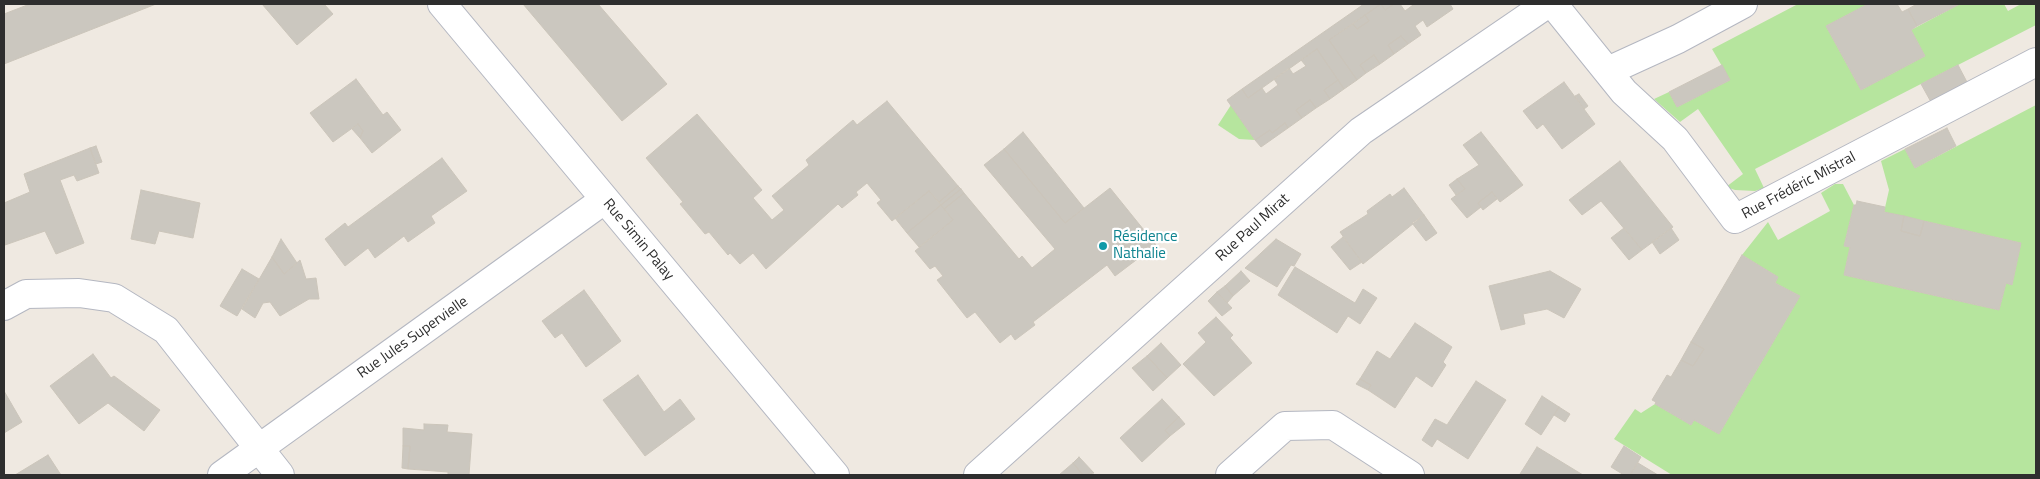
<!DOCTYPE html>
<meta charset="utf-8">
<style>
body{margin:0}
#map{position:relative;width:2040px;height:479px;overflow:hidden;background:#efe9e1;font-family:"Titillium Web",sans-serif}
canvas{display:block}
.frame{position:absolute;inset:0;border:5px solid #2e2e2e;pointer-events:none}
</style>
<div id="map">
<canvas width="2040" height="479"></canvas>
<div class="frame"></div>
</div>
<script>
const ctx = document.querySelector('canvas').getContext('2d');
ctx.lineJoin = 'round';
function fill(path, color) { ctx.fillStyle = color; ctx.fill(path, 'evenodd'); }
const toPath = rows => new Path2D(rows.map(r => 'M' + r).join(''));
function strokePath(path, color, width, dash) { ctx.strokeStyle = color; ctx.lineWidth = width; ctx.lineCap = dash ? 'butt' : 'round'; ctx.setLineDash(dash || []); ctx.stroke(path); }
function write(font, color, halo, rows, align = 'center') {
  ctx.font = font + ' "Titillium Web",sans-serif'; ctx.lineWidth = 4.5; ctx.setLineDash([]); ctx.textBaseline = 'middle'; ctx.strokeStyle = halo; ctx.fillStyle = color; for (const [text, x, y, turn = 0] of rows) {
    ctx.save(); ctx.translate(x, y); ctx.rotate((+turn || 0) * Math.PI / 180); ctx.textAlign = isNaN(turn) ? turn : align; if (halo) ctx.strokeText(text, 0, 0); ctx.fillText(text, 0, 0); ctx.restore();
  }
}
const green = toPath([
 [1798,4,1868,4,1826,26,1861,90,1925,56,1911,30,1960,4,2004,4,2008,11,2021,4,2036,4,2036,25,1755,169,1764,188,1755,191,1735,190,1726,187,1743,174,1698,109,1680,122,1654,99,1669,92,1677,107,1730,80,1712,49],
 [1231,105,1255,140,1239,139,1218,125],
 [2036,105,2036,475,1672,475,1614,439,1635,409,1641,413,1655,404,1691,425,1694,420,1719,434,1800,296,1775,283,1778,277,1742,255,1768,222,1778,240,1830,211,1821,193,1835,184,1843,184,1854,205,1844,246,1850,247,1844,275,1999,310,2006,283,2012,285,2021,243,1884,212,1889,190,1881,161,1905,149,1915,168]
]);
const building = toPath([
 [30,4,156,4,4,64,4,14,30,4],
 [262,4,324,4,333,14,297,45,262,4],
 [523,4,598,4,667,84,622,121,523,4],
 [1364,4,1394,4,1385,10,1381,4,1329,40,1357,80,1344,89,1317,49,1248,98,1242,89,1364,4],
 [1381,4,1385,10,1394,4,1400,4,1405,11,1413,5,1411,4,1450,4,1453,9,1427,27,1423,20,1415,26,1421,35,1408,44,1401,36,1388,45,1394,54,1380,64,1374,55,1360,65,1366,73,1357,80,1329,40,1353,24,1357,29,1369,21,1365,15,1381,4],
 [1868,4,1897,4,1902,12,1908,9,1917,26,1911,30,1925,56,1861,90,1826,26,1868,4],
 [1917,4,1960,4,1917,26,1908,9,1917,4],
 [1365,15,1369,21,1357,29,1353,24,1365,15],
 [1401,36,1408,44,1394,54,1388,45,1401,36],
 [1317,49,1338,80,1324,90,1330,99,1316,108,1310,100,1296,110,1302,118,1288,128,1285,123,1272,133,1270,130,1255,140,1227,100,1242,89,1248,98,1262,88,1266,94,1278,85,1274,79,1289,68,1293,74,1306,66,1301,60,1317,49],
 [1374,55,1380,64,1366,73,1360,65,1374,55],
 [1722,65,1730,80,1677,107,1669,92,1722,65],
 [1958,65,1968,84,1931,102,1921,84,1958,65],
 [356,79,383,115,387,112,401,130,372,153,360,138,363,131,358,124,333,142,310,113,356,79],
 [1338,80,1344,89,1330,99,1324,90,1338,80],
 [1564,82,1595,124,1562,149,1543,124,1537,129,1523,111,1564,82],
 [1579,94,1588,106,1584,109,1575,96,1579,94],
 [1310,100,1316,108,1302,118,1296,110,1310,100],
 [887,101,958,186,939,202,929,191,892,221,877,203,881,200,867,183,856,192,858,195,842,208,838,204,766,269,753,253,740,264,730,253,728,255,709,232,705,234,680,204,683,202,646,158,697,114,762,190,753,198,772,220,784,210,772,196,809,165,806,160,853,120,857,125,887,101],
 [1285,123,1288,128,1261,147,1255,140,1270,130,1272,133,1285,123],
 [358,124,363,131,360,138,352,129,358,124],
 [1947,128,1956,146,1915,168,1905,149,1947,128],
 [1023,132,1084,208,1065,223,1004,149,1023,132],
 [1481,132,1523,185,1500,202,1492,192,1478,203,1481,207,1467,218,1451,199,1465,189,1457,179,1479,165,1463,145,1481,132],
 [96,146,102,162,96,164,90,148,96,146],
 [90,148,99,173,77,181,74,175,60,180,84,243,56,254,45,231,5,245,4,203,30,192,24,174,90,148],
 [1004,149,1065,223,1110,188,1156,245,1115,276,1107,265,1033,322,1035,325,1015,340,1011,334,1000,343,975,312,967,318,937,280,943,276,935,266,930,269,915,251,953,220,944,209,964,193,1019,259,1022,256,1032,268,1055,249,984,165,1004,149],
 [442,158,467,191,431,216,435,223,408,242,404,236,375,258,368,248,345,266,325,239,345,223,348,227,442,158],
 [1620,161,1673,227,1642,250,1601,201,1582,215,1569,200,1620,161],
 [1457,179,1465,189,1456,195,1449,185,1457,179],
 [958,186,961,189,941,205,939,202,958,186],
 [1404,188,1424,215,1363,264,1340,232,1368,214,1367,211,1390,194,1392,197,1404,188],
 [961,189,964,193,944,209,941,205,961,189],
 [141,190,200,203,193,238,159,231,155,244,131,239,141,190],
 [929,191,941,205,907,233,895,218,929,191],
 [1492,192,1497,199,1483,210,1478,203,1492,192],
 [1857,201,1885,207,1884,212,1904,216,1901,231,1920,236,1924,221,2021,243,2012,285,2006,283,1999,310,1844,275,1850,247,1844,246,1854,205,1856,205,1857,201],
 [941,205,953,220,919,247,907,233,941,205],
 [1424,215,1437,233,1426,241,1412,223,1424,215],
 [1904,216,1924,221,1920,236,1901,231,1904,216],
 [1624,228,1642,250,1629,260,1611,238,1624,228],
 [1671,228,1679,240,1660,254,1652,242,1671,228],
 [1343,237,1362,262,1350,270,1331,247,1343,237],
 [281,239,297,263,284,274,272,257,281,239],
 [1276,239,1301,254,1294,266,1291,265,1277,287,1245,268,1276,239],
 [1742,255,1778,277,1775,283,1800,296,1719,434,1694,420,1691,425,1655,404,1656,402,1652,400,1667,375,1671,377,1681,360,1693,366,1704,349,1691,342,1742,255],
 [272,257,284,274,300,260,306,279,316,278,319,299,309,299,280,316,270,302,263,303,255,318,242,309,272,257],
 [1295,267,1355,303,1363,289,1377,298,1360,324,1348,316,1337,333,1278,295,1295,267],
 [242,269,259,279,237,316,220,306,242,269],
 [1241,271,1250,281,1233,296,1225,286,1241,271],
 [1550,271,1581,289,1564,318,1547,309,1523,314,1525,324,1501,330,1489,286,1550,271],
 [1225,286,1233,296,1227,303,1217,292,1225,286],
 [584,290,621,341,586,367,562,333,555,338,542,321,584,290],
 [1217,292,1232,308,1222,316,1208,301,1217,292],
 [1216,317,1233,335,1230,338,1252,363,1214,396,1183,364,1206,342,1198,333,1216,317],
 [1415,323,1452,347,1443,362,1446,365,1432,387,1416,376,1395,408,1368,390,1371,385,1360,379,1377,351,1390,359,1415,323],
 [1691,342,1704,349,1693,366,1681,360,1691,342],
 [1161,343,1181,365,1167,378,1147,356,1161,343],
 [93,354,111,378,114,376,160,410,144,431,108,403,79,424,50,386,93,354],
 [1147,356,1167,378,1153,391,1132,368,1147,356],
 [638,375,664,412,680,399,695,419,645,456,603,400,638,375],
 [1360,379,1371,385,1368,390,1356,384,1360,379],
 [1476,381,1506,400,1468,459,1437,439,1432,447,1422,440,1435,419,1447,425,1476,381],
 [4,391,22,422,4,433,4,391],
 [1542,396,1559,407,1541,435,1525,424,1542,396],
 [1162,399,1179,417,1165,430,1170,436,1142,462,1120,438,1162,399],
 [1559,407,1570,414,1565,422,1554,415,1559,407],
 [1179,417,1185,424,1170,436,1165,430,1179,417],
 [424,424,448,425,447,432,472,434,469,475,448,475,448,472,408,469,410,446,403,446,403,428,424,430,424,424],
 [403,446,410,446,408,469,402,468,403,446],
 [1624,446,1641,457,1630,475,1624,475,1611,467,1624,446],
 [1537,447,1583,475,1520,474,1537,447],
 [48,455,61,475,15,475,48,455],
 [1079,457,1094,473,1083,475,1073,463,1079,457],
 [1073,463,1083,475,1059,475,1073,463],
 [1638,463,1658,475,1630,475,1638,463]
]);
const street = toPath([
 [442,4,835,475],
 [1553,4,1624,92,1675,139,1735,219,2036,62],
 [1608,71,1678,39,1743,4],
 [4,306,26,294,79,293,114,298,166,330,280,475],
 [222,475,604,200],
 [978,475,1361,131,1547,4],
 [1230,475,1285,426,1333,425,1410,475]
]);
const markers = [
 [1103,246,5,"#0f9aa8"]
];
const streetNames = [
 ["Rue Frédéric Mistral",1799,186,-28],
 ["Rue Paul Mirat",1253,228,-42],
 ["Rue Simin Palay",638,240,50],
 ["Rue Jules Supervielle",413,338,-35]
];
const cultureNames = [
 ["Résidence",1113,237],
 ["Nathalie",1113,254]
];
fill(green, '#b6e59e');
fill(building, '#cbc7bf');
strokePath(building, '#cbc5ba', 1);
strokePath(street, '#b4b7c1', 30);
strokePath(street, '#fff', 28);
for (const [x, y, r, color] of markers) { const dot = new Path2D(); dot.arc(x, y, r, 0, 2 * Math.PI); ctx.fillStyle = color; ctx.fill(dot); strokePath(dot, '#fff', 2); }
write('15px', '#2e2e2e', '#fff', streetNames);
write('15px', '#0d838f', '#fff', cultureNames, 'left');
</script>
